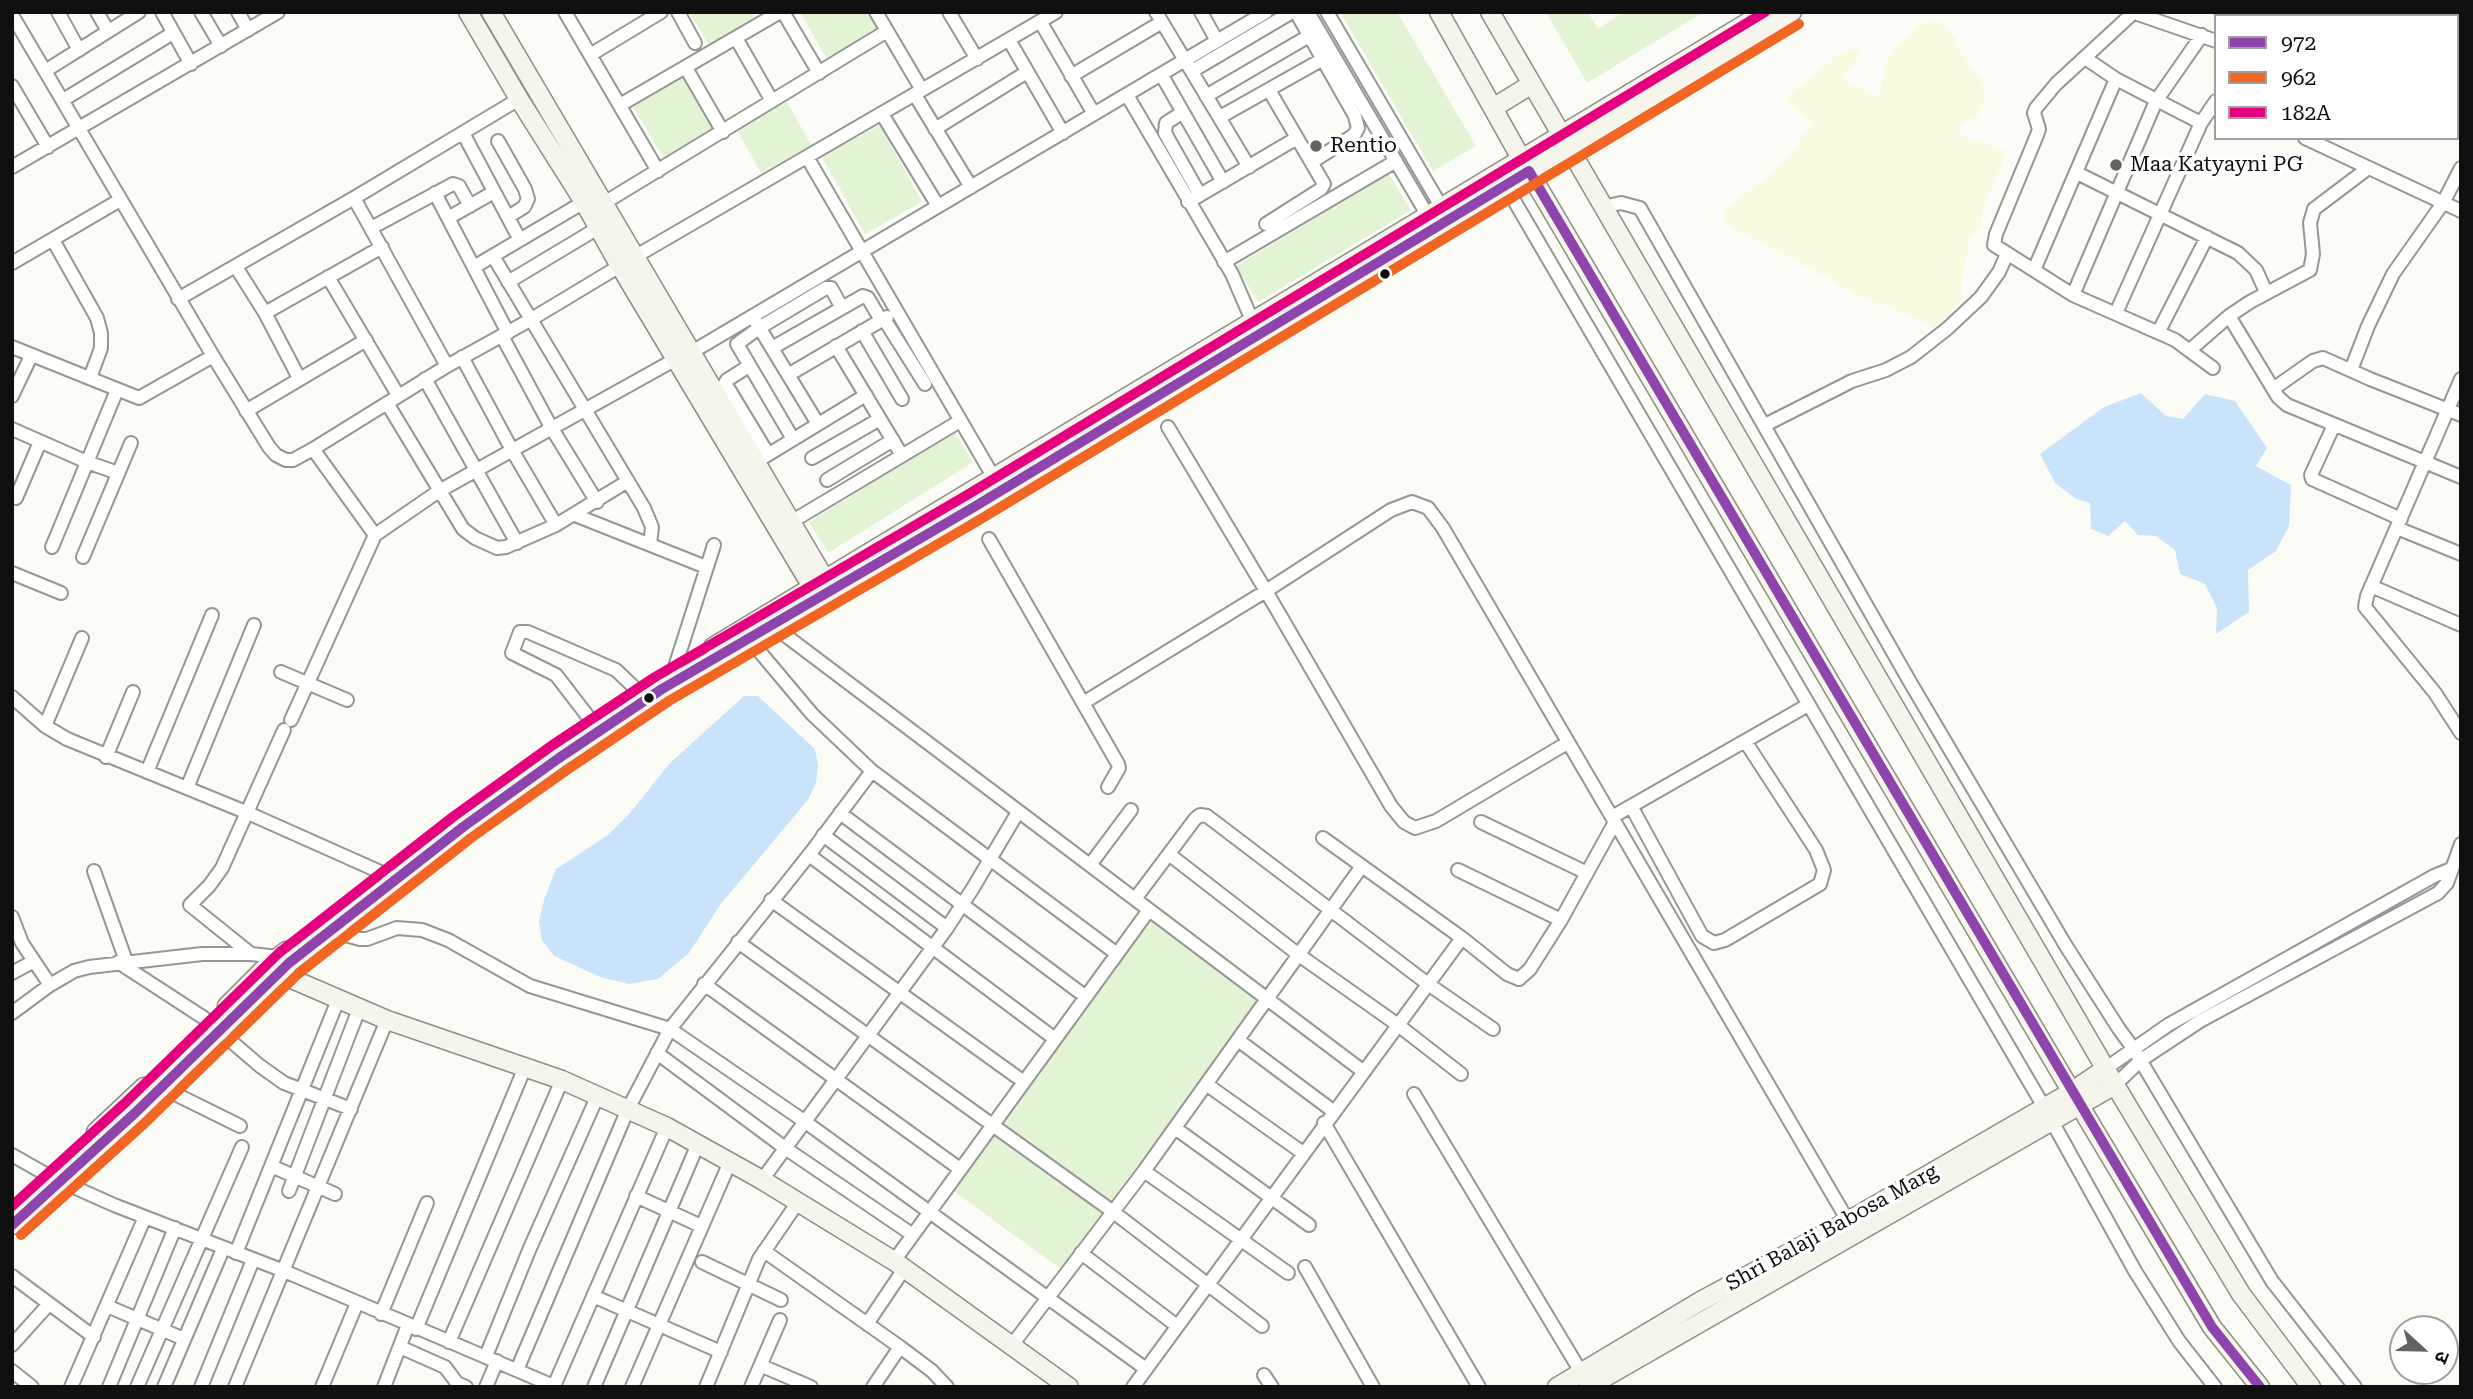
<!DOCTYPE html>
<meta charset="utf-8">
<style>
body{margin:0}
#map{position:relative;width:2473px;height:1399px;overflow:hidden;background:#fcfcf6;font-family:"Roboto Serif","Noto Sans Devanagari",serif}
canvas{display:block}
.frame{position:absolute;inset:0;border:14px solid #101010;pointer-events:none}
.legend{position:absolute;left:2214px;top:14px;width:245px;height:126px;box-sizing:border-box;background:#fff;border:2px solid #9f9f9f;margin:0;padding:9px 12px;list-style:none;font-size:21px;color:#101010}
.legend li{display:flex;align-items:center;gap:14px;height:35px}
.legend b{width:35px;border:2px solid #9f9f9f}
.north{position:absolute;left:2389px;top:1315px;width:70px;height:70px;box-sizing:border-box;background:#fff;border:2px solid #9f9f9f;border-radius:50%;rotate:112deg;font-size:19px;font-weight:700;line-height:28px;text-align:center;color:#101010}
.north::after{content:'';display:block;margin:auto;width:24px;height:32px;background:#636360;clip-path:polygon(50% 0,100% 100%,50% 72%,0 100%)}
</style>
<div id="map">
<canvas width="2473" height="1399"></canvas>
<div class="frame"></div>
<ul class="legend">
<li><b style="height:9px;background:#8e44ad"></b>972</li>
<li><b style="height:9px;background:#f26522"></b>962</li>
<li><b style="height:9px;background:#e5007d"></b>182A</li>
</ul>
<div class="north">उ</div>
</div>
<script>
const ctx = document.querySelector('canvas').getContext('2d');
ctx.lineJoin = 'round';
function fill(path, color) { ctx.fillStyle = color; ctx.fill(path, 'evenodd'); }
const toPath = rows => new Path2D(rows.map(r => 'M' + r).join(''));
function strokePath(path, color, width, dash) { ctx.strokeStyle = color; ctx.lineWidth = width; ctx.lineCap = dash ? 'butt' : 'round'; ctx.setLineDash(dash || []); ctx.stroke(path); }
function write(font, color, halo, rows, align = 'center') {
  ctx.font = font + ' "Roboto Serif",serif'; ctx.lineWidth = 7; ctx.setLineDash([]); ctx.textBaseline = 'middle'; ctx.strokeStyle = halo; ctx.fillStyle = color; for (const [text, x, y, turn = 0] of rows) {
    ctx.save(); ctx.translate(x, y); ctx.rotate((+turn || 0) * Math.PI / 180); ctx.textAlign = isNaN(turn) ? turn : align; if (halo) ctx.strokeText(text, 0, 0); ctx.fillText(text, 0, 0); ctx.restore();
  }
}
const farmland = toPath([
 [1938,21,1956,38,1957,47,1983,82,1985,101,1978,116,1964,122,1956,139,1965,136,2007,152,1981,215,1982,226,1969,242,1961,286,1962,300,1935,327,1887,306,1855,295,1834,281,1734,229,1726,221,1722,211,1781,166,1812,124,1784,99,1837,56,1862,45,1854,63,1843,79,1879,97,1886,62,1895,47,1918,25]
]);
const green = toPath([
 [689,12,751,12,759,25,714,53],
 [800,12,868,12,879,30,828,61],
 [1340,12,1397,12,1476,146,1433,171],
 [1546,12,1588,12,1598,29,1623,12,1704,12,1587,83],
 [684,77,714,128,664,158,633,107],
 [787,102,811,145,761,173,737,130],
 [880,125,922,202,865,234,822,157],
 [1389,174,1411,210,1258,302,1236,266],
 [954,431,973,462,828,553,809,522],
 [1150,916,1261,998,1061,1269,952,1190]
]);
const water = toPath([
 [2141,393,2166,416,2183,419,2205,394,2235,401,2267,448,2256,466,2291,485,2289,526,2276,551,2248,570,2249,612,2216,634,2217,608,2205,584,2180,574,2175,550,2156,536,2138,535,2125,521,2108,536,2091,529,2090,503,2076,499,2055,483,2040,454,2104,407],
 [744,696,758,696,815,749,818,765,816,783,808,800,720,905,689,953,658,979,629,984,600,977,554,956,542,940,539,922,544,900,556,869,608,835,629,814,670,763]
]);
const street = toPath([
 [58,12,79,50],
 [97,12,108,31],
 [162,12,191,64],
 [201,12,221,46],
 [238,12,248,30],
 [565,12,658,171],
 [678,12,695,43],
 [783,12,819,73],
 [876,12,922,90],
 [949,12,977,59],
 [1156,12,1249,167],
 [1201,12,1217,41],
 [1296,12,1355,116,1358,128,1354,135,1312,162],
 [1308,12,1428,216],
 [1327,12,1442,208],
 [2132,12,2216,41],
 [2272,12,2280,16],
 [2406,12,2413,16],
 [2133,13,2056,84,2036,108,2034,113,2039,129,2037,135,1996,234,1994,245,2073,295,2175,340,2213,368],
 [12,15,213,356,269,447,276,455,286,460,293,460,313,449,447,366,530,320,643,252,1056,12],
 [2361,16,2362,12],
 [1040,21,1094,114],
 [736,38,772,101],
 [1009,40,1063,133],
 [590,55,661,12],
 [2085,58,2116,79,2201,123],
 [686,68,723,132],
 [45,71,139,12],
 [1192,71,1292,12],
 [1161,74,1223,182],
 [1071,76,1162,22],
 [12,86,48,147],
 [915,95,971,187],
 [1127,95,1232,274,1255,327],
 [1206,96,1309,36],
 [63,100,173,33],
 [620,105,780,12],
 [1183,112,1166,123,1165,133,1200,195],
 [882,114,938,206],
 [1220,117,1323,59],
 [935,129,1027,72],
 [463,133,520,240],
 [2305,138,2461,211],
 [498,141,525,189,528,199,524,207,508,217],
 [807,157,997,483],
 [12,167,278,12],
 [2077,173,2238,253,2256,270,2266,292],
 [1505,185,2044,1107,2135,1271,2179,1341,2215,1387],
 [435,193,508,333],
 [354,198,447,366],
 [1188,202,1297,138],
 [604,203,887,31],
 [1603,207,1621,203,1640,208,1910,682,2066,946,2119,1029,2133,1048,2272,1281,2355,1387],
 [448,218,494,192],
 [1266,224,1321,189,1324,184,1269,90],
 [371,228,453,184,459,186,470,206],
 [53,240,97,318,101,333,101,348,90,378],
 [493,256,644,508,652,527,650,544],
 [1224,262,1396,161],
 [12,263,120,200],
 [236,267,265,313,299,378],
 [474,267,584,202],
 [2034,270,2116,79],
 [328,277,398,395],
 [508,282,598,228],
 [2073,295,2156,101,2202,35],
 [178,299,354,198,519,99],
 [265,313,382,247],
 [2116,313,2201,123,2216,101],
 [2229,316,2278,397,2287,405,2461,477],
 [884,319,925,384],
 [756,322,818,424],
 [862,331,902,399],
 [2159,331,2207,237],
 [502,336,551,427,597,502],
 [836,346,901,454],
 [12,347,139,398,213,356],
 [772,348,863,296,868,298,881,320],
 [2190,350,2229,316,2250,302,2310,270,2313,254,2310,223,2314,209,2367,169],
 [692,352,1266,12],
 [462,357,512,450,556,525],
 [749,366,727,380,725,383,768,454],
 [2351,370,2368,326,2393,274,2443,203,2461,168],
 [788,375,887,317],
 [425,379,517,543],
 [2461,379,2367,596,2365,607,2435,693,2461,733],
 [2273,389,2313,361,2323,358,2370,379,2461,415],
 [12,396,31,356],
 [387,403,463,529,475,538,497,548,506,547,556,525,628,481],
 [246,411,366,340],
 [1765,425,1852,381,1886,370,1911,357,1948,328,1981,297,1999,272,2007,254],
 [2334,425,2311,475,2312,479,2401,519],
 [1168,427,1266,591,1391,806,1404,822,1415,828,1436,821,1567,743],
 [12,429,87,462,118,473],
 [793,439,737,344,759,328,826,288,831,288,842,308],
 [313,449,375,535],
 [812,458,880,419],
 [756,462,866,395],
 [827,480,893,440],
 [16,498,40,442],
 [575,515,706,567],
 [791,522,960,421],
 [2397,528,2461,554],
 [989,539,1118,764,1119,768,1108,787],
 [52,547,117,390],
 [83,557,131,443],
 [12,573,61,593],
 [2371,586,2461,625],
 [773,626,1364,1072],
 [749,639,812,714,872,771,1117,954],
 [674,670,714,545],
 [281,672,347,700],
 [12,697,45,726,67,739,248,813,396,879],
 [1083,703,1266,591,1391,510,1412,502,1428,508,1443,528,1848,1221],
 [291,720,375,535,439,491,676,359],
 [593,723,556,675,512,653,520,632,528,632,616,670,639,692],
 [45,726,82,638],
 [106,757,133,692],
 [147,772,212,615],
 [187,788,254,625],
 [1631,806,1702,936,1714,943,1725,940,1820,884,1824,870,1816,850,1745,741],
 [840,813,1086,997],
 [1612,817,1808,705],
 [1481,822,1587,873],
 [823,835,947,928],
 [1323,838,1462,938,1507,974,1519,979,1530,969,1561,920,1615,822],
 [809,855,1055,1039],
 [1170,855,1299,955,1398,1025,1461,1074],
 [1090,865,1131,810],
 [1458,870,1561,920],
 [94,871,126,961],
 [1135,899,1195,819,1200,815,1207,816,1428,984,1493,1029],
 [771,900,1024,1082],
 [12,917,22,943,50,985],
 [330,931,360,939,367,939,397,928,422,930,448,940,530,986,670,1029,804,1121,1146,1369],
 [738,942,1112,1211,1262,1326],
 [251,954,190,905,209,886,222,868,284,730],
 [118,962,204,1018,260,1066,284,1083,351,1109],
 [12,973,34,961],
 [704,984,960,1169],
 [12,1013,50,985,74,971,89,967,202,954,251,954,279,957],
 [1238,1040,1333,1111],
 [657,1053,785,1148,913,1235],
 [2105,1069,2168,1025,2434,876,2451,869],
 [1206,1084,1303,1153],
 [2115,1085,2141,1060,2200,1021,2438,893,2447,883,2461,844],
 [161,1087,240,1126],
 [1414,1094,1581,1372],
 [1324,1123,1479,1387],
 [1175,1128,1309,1225],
 [12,1155,49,1176,114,1205,284,1271,556,1387],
 [271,1166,335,1194],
 [1144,1171,1288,1273],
 [762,1180,947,928,973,888,1018,812],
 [289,1191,359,1009],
 [636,1196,701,1226],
 [764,1251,900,1347,932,1371,947,1387],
 [236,1253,338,1000],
 [1081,1253,1177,1326],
 [894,1261,1149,910],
 [702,1262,781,1300],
 [1305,1267,1373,1387],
 [12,1276,94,1337],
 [593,1296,721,1352],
 [107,1306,184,1339],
 [381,1314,427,1203],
 [867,1324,904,1269],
 [416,1329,525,1067],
 [449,1342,562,1080],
 [12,1345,49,1304],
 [1012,1345,1144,1171,1362,866],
 [400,1347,445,1367,457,1383,466,1387],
 [486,1356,530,1248,598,1095],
 [762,1366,811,1387],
 [517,1370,628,1109,670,1029,809,855,872,771],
 [12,1371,32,1387],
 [1264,1375,1272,1387],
 [554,1386,667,1127],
 [71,1387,145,1217],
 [109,1387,175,1228],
 [137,1387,242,1147],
 [164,1387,223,1249],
 [201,1387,253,1260],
 [235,1387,387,1020],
 [322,1387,357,1303],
 [384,1387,408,1325],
 [486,1387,497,1361],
 [594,1387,698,1144],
 [632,1387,730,1162],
 [706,1387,759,1259,798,1202],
 [751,1387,780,1320],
 [873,1387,900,1347],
 [1133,1387,1462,938]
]);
const secondary = toPath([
 [468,12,519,99,584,202,620,266,817,595],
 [491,12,830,588],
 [1439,12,1522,160,2080,1106,2212,1327,2260,1387],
 [1490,12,2115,1085,2241,1294,2311,1387],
 [1493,108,1532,84],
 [713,647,1765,12],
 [278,973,387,1020,562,1080,667,1127,762,1180,894,1261,1069,1387],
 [227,1006,263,970,286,951],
 [96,1132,144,1087],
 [12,1225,135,1113,289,963,463,827,559,758,662,689,773,626,974,507,1792,12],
 [1557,1387,1699,1302,1848,1221,2071,1092,2105,1069],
 [1588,1387,2115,1085]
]);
const bus1 = toPath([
 [12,1225,135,1113,289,963,463,827,559,758,662,689,974,507,1529,171,2212,1327,2260,1387]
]);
const bus2 = toPath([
 [21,1235,145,1123,298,974,471,838,567,770,669,701,981,519,1799,24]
]);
const bus3 = toPath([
 [12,1206,125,1103,280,952,454,816,551,746,655,677,967,495,1765,12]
]);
const markers = [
 [1316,146,7,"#636360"],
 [2116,165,7,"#636360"],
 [1385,274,6,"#101010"],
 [649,698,6,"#101010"]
];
const poiNames = [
 ["Rentio",1330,146],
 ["Maa Katyayni PG",2130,165]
];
const streetNames = [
 ["Shri Balaji Babosa Marg",1832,1228,-29]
];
fill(farmland, '#fafae1');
fill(green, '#e3f4d4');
fill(water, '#c9e4fa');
strokePath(street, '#969694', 16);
strokePath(secondary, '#8d8d8a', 21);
strokePath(street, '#fffffe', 12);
strokePath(secondary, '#f6f5eb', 18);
strokePath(bus1, '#8e44ad', 10);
strokePath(bus2, '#f26522', 10);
strokePath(bus3, '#e5007d', 10);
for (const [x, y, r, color] of markers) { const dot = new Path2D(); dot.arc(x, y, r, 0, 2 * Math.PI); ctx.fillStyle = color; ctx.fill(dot); strokePath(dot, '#fff', 2.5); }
write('21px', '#101010', '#fff', poiNames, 'left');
write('21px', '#101010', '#fff', streetNames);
</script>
